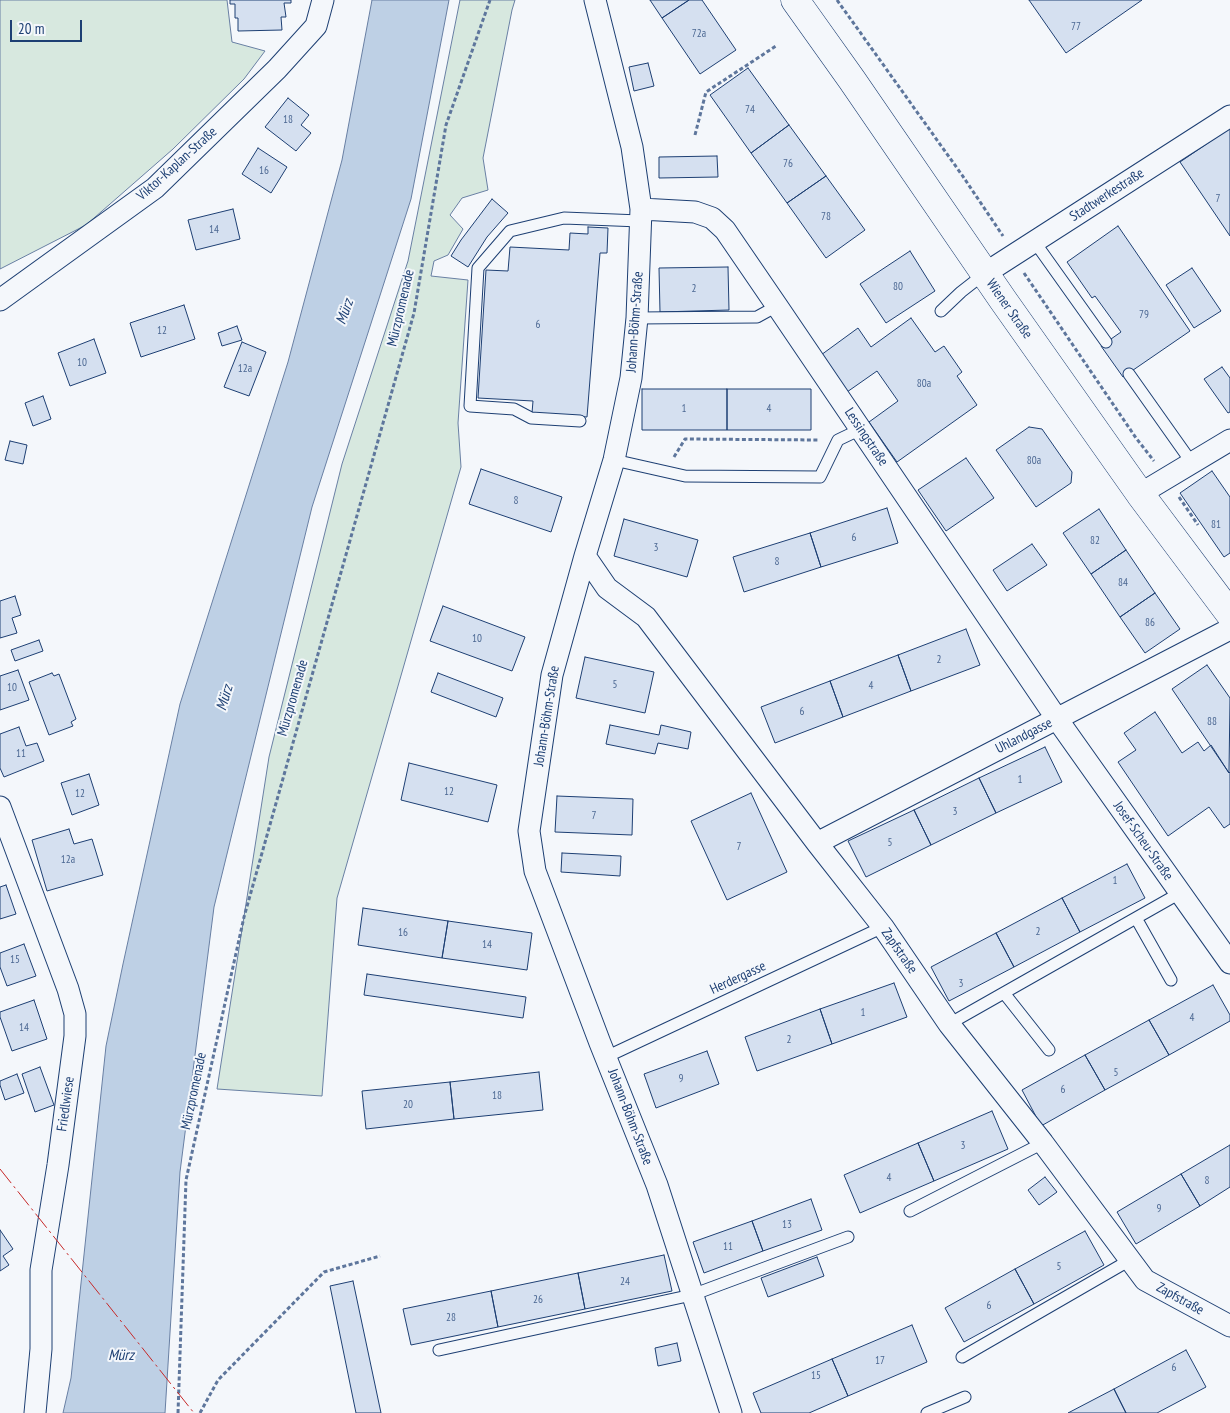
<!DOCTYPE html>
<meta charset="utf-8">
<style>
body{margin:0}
#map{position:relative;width:1230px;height:1413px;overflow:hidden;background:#f4f7fb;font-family:"PT Sans Narrow",sans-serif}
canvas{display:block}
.scale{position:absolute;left:10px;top:20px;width:72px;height:22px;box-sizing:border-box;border:2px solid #1d3f73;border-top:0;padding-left:6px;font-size:15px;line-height:18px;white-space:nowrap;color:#1d3f73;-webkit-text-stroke:4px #f4f7fb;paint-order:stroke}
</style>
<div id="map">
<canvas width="1230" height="1413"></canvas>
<div class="scale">20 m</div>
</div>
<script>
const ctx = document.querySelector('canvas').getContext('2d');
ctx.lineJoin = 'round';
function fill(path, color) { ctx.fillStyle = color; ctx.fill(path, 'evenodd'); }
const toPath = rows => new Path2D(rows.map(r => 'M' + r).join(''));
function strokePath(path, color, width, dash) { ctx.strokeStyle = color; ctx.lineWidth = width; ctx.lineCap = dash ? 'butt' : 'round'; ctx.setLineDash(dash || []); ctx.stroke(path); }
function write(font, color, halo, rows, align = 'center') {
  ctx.font = font + ' "PT Sans Narrow",sans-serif'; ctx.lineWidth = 4; ctx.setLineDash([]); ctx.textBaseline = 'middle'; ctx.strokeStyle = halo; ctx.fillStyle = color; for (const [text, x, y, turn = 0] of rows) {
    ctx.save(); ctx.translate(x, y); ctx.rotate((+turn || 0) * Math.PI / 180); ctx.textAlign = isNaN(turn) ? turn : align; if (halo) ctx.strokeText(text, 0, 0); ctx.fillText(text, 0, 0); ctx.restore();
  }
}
const green = toPath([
 [0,0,227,0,232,42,265,51,244,79,173,149,86,225,0,269,0,0],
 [460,0,515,0,512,10,483,158,488,190,462,198,450,215,463,229,448,255,434,261,431,276,468,280,458,423,461,467,337,898,322,1096,217,1089,269,757,342,464,408,261,460,0]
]);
const water = toPath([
 [372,0,449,0,411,199,312,507,214,907,180,1172,165,1413,63,1413,71,1378,106,1046,123,964,180,704,288,362,342,160,372,0]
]);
const building = toPath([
 [230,0,291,0,291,3,284,3,286,17,281,17,282,30,238,31,238,18,235,18,235,4,230,4,230,0],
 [650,0,689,0,662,18,650,0],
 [689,0,702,0,736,50,700,74,662,18,689,0],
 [1029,0,1142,0,1066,53,1029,0],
 [648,63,654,86,634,91,629,67,648,63],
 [748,68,789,125,751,153,710,95,748,68],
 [288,98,309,115,301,125,311,133,296,151,265,127,288,98],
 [789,125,826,176,787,203,751,153,789,125],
 [1230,128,1230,236,1180,162,1230,128],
 [258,148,287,167,271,193,242,174,258,148],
 [717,156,718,177,659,178,659,157,717,156],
 [826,176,865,230,826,258,787,203,826,176],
 [492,199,508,213,487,237,468,267,451,256,461,240,492,199],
 [233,209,240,239,196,250,188,220,233,209],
 [1118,226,1190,331,1123,377,1101,346,1121,332,1095,296,1092,298,1067,262,1118,226],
 [588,227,608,228,607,253,600,253,587,417,532,413,533,401,478,398,486,270,508,271,510,247,569,250,570,233,588,234,588,227],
 [910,251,935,291,886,323,860,284,910,251],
 [728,267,729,310,660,312,659,268,728,267],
 [1192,268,1221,311,1194,328,1166,285,1192,268],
 [184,305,195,339,141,357,130,323,184,305],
 [911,318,935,352,944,346,962,372,957,376,977,405,897,462,869,422,898,401,877,371,847,392,821,355,858,328,871,347,911,318],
 [237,326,242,340,222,346,218,333,237,326],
 [94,339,106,373,70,386,58,353,94,339],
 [242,342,266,352,249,396,224,387,242,342],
 [1222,367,1230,378,1230,412,1228,413,1204,379,1222,367],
 [642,389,727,389,727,430,642,430,642,389],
 [727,389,811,389,811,430,727,430,727,389],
 [43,396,51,419,33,426,25,403,43,396],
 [1029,427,1042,429,1072,472,1071,483,1036,507,996,450,1029,427],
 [10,441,27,445,23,464,5,460,10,441],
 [966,458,994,498,946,531,918,490,966,458],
 [481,469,562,497,551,532,469,504,481,469],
 [1212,471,1230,497,1230,553,1224,557,1180,493,1212,471],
 [887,508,898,543,821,567,810,533,887,508],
 [1099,509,1126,550,1091,574,1063,533,1099,509],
 [624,519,698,540,687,577,614,556,624,519],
 [810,533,821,567,744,592,733,557,810,533],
 [1032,544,1047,565,1007,591,993,570,1032,544],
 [1126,550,1155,593,1120,617,1091,574,1126,550],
 [1155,593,1180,629,1145,653,1120,617,1155,593],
 [15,596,21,615,12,618,17,633,0,638,0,601,15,596],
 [443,606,525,637,512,671,430,641,443,606],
 [966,629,980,665,911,691,898,655,966,629],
 [39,640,43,651,15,661,11,650,39,640],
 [898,655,911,691,843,717,830,681,898,655],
 [585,657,654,672,645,713,576,698,585,657],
 [1207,665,1230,698,1229,773,1172,689,1207,665],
 [18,670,29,700,0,710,0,676,18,670],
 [52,673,54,676,59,674,76,719,71,722,73,726,49,735,29,682,52,673],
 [438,673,503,698,496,717,431,692,438,673],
 [830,681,843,717,775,743,761,707,830,681],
 [1155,712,1182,753,1198,742,1204,751,1211,745,1229,773,1230,772,1230,824,1224,828,1209,807,1168,836,1118,762,1136,750,1124,733,1155,712],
 [610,725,659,735,661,725,691,732,688,749,658,743,655,754,606,744,610,725],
 [19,727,26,746,37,743,44,761,4,777,0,768,0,734,19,727],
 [1045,747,1062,782,996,813,979,778,1045,747],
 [409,763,497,785,488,822,401,800,409,763],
 [89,774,99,805,72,815,61,783,89,774],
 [979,778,996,813,931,845,914,810,979,778],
 [751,793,787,872,727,900,691,821,751,793],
 [557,796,633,799,632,835,555,832,557,796],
 [914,810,931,845,866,877,848,841,914,810],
 [69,829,74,844,92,839,103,875,47,891,32,840,69,829],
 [562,853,621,856,620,876,561,872,562,853],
 [1127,864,1145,898,1080,932,1062,898,1127,864],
 [6,885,16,914,0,919,0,887,6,885],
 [1062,898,1080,932,1014,967,996,933,1062,898],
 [363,908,448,921,442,958,358,945,363,908],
 [448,921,532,933,527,970,442,958,448,921],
 [996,933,1014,967,949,1001,931,967,996,933],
 [24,944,36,976,7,986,0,967,0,953,24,944],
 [367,974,526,997,523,1018,364,995,367,974],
 [894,983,907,1017,832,1044,820,1009,894,983],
 [1213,985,1230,1015,1230,1021,1169,1055,1149,1020,1213,985],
 [34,1000,47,1039,12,1051,0,1017,0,1012,34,1000],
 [820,1009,832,1044,757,1071,745,1037,820,1009],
 [1149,1020,1169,1055,1105,1090,1085,1055,1149,1020],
 [707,1051,719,1084,656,1108,644,1074,707,1051],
 [1085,1055,1105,1090,1041,1126,1022,1090,1085,1055],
 [40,1067,54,1105,35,1112,22,1074,40,1067],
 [539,1072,543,1110,454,1119,450,1082,539,1072],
 [17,1074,24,1093,5,1100,0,1085,0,1081,17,1074],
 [450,1082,454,1119,366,1129,362,1091,450,1082],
 [992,1111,1008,1149,934,1181,918,1143,992,1111],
 [918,1143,934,1181,860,1213,844,1175,918,1143],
 [1230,1145,1230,1187,1200,1206,1181,1174,1230,1145],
 [1181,1174,1200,1206,1136,1244,1117,1212,1181,1174],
 [1045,1177,1057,1192,1039,1205,1028,1190,1045,1177],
 [811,1199,822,1230,763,1251,752,1221,811,1199],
 [752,1221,763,1251,704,1273,693,1242,752,1221],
 [0,1230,13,1249,3,1256,9,1265,0,1271,0,1230],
 [1085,1231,1104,1265,1034,1304,1015,1269,1085,1231],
 [664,1255,672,1291,585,1309,578,1273,664,1255],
 [817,1257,824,1276,768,1297,761,1278,817,1257],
 [1015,1269,1034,1304,964,1342,945,1308,1015,1269],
 [578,1273,585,1309,498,1327,491,1291,578,1273],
 [353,1281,381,1413,356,1413,330,1286,353,1281],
 [491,1291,498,1327,411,1345,403,1309,491,1291],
 [912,1325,927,1362,848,1396,832,1359,912,1325],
 [677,1343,681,1361,658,1366,655,1348,677,1343],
 [1186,1350,1206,1387,1157,1413,1126,1413,1114,1389,1186,1350],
 [832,1359,848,1396,809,1413,761,1413,753,1393,832,1359],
 [1114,1389,1126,1413,1068,1413,1114,1389]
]);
const path = toPath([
 [837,0,962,175,1003,236],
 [695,135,706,92,776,46],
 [1024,273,1136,438,1154,461],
 [674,457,685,439,819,440],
 [1179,497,1198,525],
 [178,1413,186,1180,244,917,414,313,446,125,490,0],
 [200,1413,218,1380,324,1272,380,1256]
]);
const lane = toPath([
 [1034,241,1106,342],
 [941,311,961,292,984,274],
 [637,318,757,317,777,306],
 [1129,374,1192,463],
 [580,421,531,418,514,409,470,406,478,268,510,231,564,218,640,221],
 [614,460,685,476,820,477,838,440,861,429],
 [1136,918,1171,980],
 [1004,993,1049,1050],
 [949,1024,1180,893],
 [606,1057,883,927],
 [910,1211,1043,1143],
 [439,1350,692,1295,848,1237],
 [962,1357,1130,1260],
 [927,1413,965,1397]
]);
const street = toPath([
 [595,0,632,147,641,209,637,318,631,378,614,460,585,556,552,675,529,831,535,871,600,1043,657,1185,731,1413],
 [641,209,695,212,712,218,725,230,777,306,1057,719,1230,963],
 [984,274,1230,116],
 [0,300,155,188,277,69,316,26,323,0],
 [1140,494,1230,440],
 [585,556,607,588,646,617,817,843,883,927,949,1024,1043,1143,1145,1280,1230,1326],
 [0,807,68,989,75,1014,75,1036,58,1165,41,1270,41,1349,35,1413],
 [817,843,1230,629]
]);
const primary = toPath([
 [795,0,852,80,1003,300,1140,494,1230,614]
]);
const power = toPath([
 [0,1169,194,1413]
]);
const numberNames = [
 ["77",1076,27],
 ["72a",699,34],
 ["74",750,110],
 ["18",288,120],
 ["76",788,164],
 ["16",264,171],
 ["7",1218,199],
 ["78",826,217],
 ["14",214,230],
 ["80",898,287],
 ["2",694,289],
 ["79",1144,315],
 ["6",538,325],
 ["12",162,331],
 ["10",82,363],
 ["12a",245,369],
 ["80a",924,384],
 ["1",684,409],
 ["4",769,409],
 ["80a",1034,461],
 ["8",516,501],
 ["81",1216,525],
 ["6",854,538],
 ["82",1095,541],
 ["3",656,548],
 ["8",777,562],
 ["84",1123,583],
 ["86",1150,623],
 ["10",477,639],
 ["2",939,660],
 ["5",615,685],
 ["4",871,686],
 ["10",12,688],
 ["6",802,712],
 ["88",1212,722],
 ["11",21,754],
 ["1",1020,780],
 ["12",449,792],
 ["12",80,794],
 ["3",955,812],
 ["7",594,816],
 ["5",890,843],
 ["7",739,847],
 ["12a",68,860],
 ["1",1115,881],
 ["2",1038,932],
 ["16",403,933],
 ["14",487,945],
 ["15",15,960],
 ["3",961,984],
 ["1",863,1013],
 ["4",1192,1018],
 ["14",24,1028],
 ["2",789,1040],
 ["5",1116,1073],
 ["9",681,1079],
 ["6",1063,1090],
 ["18",497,1096],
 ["20",408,1105],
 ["3",963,1146],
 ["4",889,1178],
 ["8",1207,1181],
 ["9",1159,1209],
 ["13",787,1225],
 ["11",728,1247],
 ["5",1059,1267],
 ["24",625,1282],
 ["26",538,1300],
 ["6",989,1306],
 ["28",451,1318],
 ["17",880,1361],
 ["6",1174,1368],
 ["15",816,1376]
];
const streetNames = [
 ["Viktor-Kaplan-Straße",177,164,-42],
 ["Stadtwerkestraße",1107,195,-33],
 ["Mürzpromenade",401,308,-77],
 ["Wiener Straße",1009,309,55],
 ["Johann-Böhm-Straße",635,322,-86],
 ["Lessingstraße",866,437,56],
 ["Mürzpromenade",293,698,-74],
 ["Johann-Böhm-Straße",547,716,-81],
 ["Uhlandgasse",1024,736,-27],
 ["Josef-Scheu-Straße",1143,841,55],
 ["Zapfstraße",899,951,55],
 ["Herdergasse",738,978,-25],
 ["Mürzpromenade",194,1091,-78],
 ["Friedlwiese",66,1104,-82],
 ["Johann-Böhm-Straße",630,1117,69],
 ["Zapfstraße",1180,1299,29]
];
const waterNames = [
 ["Mürz",345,312,-70],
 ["Mürz",225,698,-74],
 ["Mürz",121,1356]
];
fill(green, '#d7e8df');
strokePath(green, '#687fa3', 1);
fill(water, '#bed0e5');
strokePath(water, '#687fa3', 1);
fill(building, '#d5e0f0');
strokePath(building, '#1d3f73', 1);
strokePath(lane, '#1d3f73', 13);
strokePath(street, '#1d3f73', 23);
strokePath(primary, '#1d3f73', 29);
strokePath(path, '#5e769c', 3, [4, 2.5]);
strokePath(lane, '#f4f7fb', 11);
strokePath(street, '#f4f7fb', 21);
strokePath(primary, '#f4f7fb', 28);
strokePath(power, '#c62828', 1, [18, 4, 2.5, 4]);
write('11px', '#4b6792', null, numberNames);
write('14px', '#1d3f73', '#f4f7fb', streetNames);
write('italic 15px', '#1d3f73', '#f4f7fb', waterNames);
</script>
